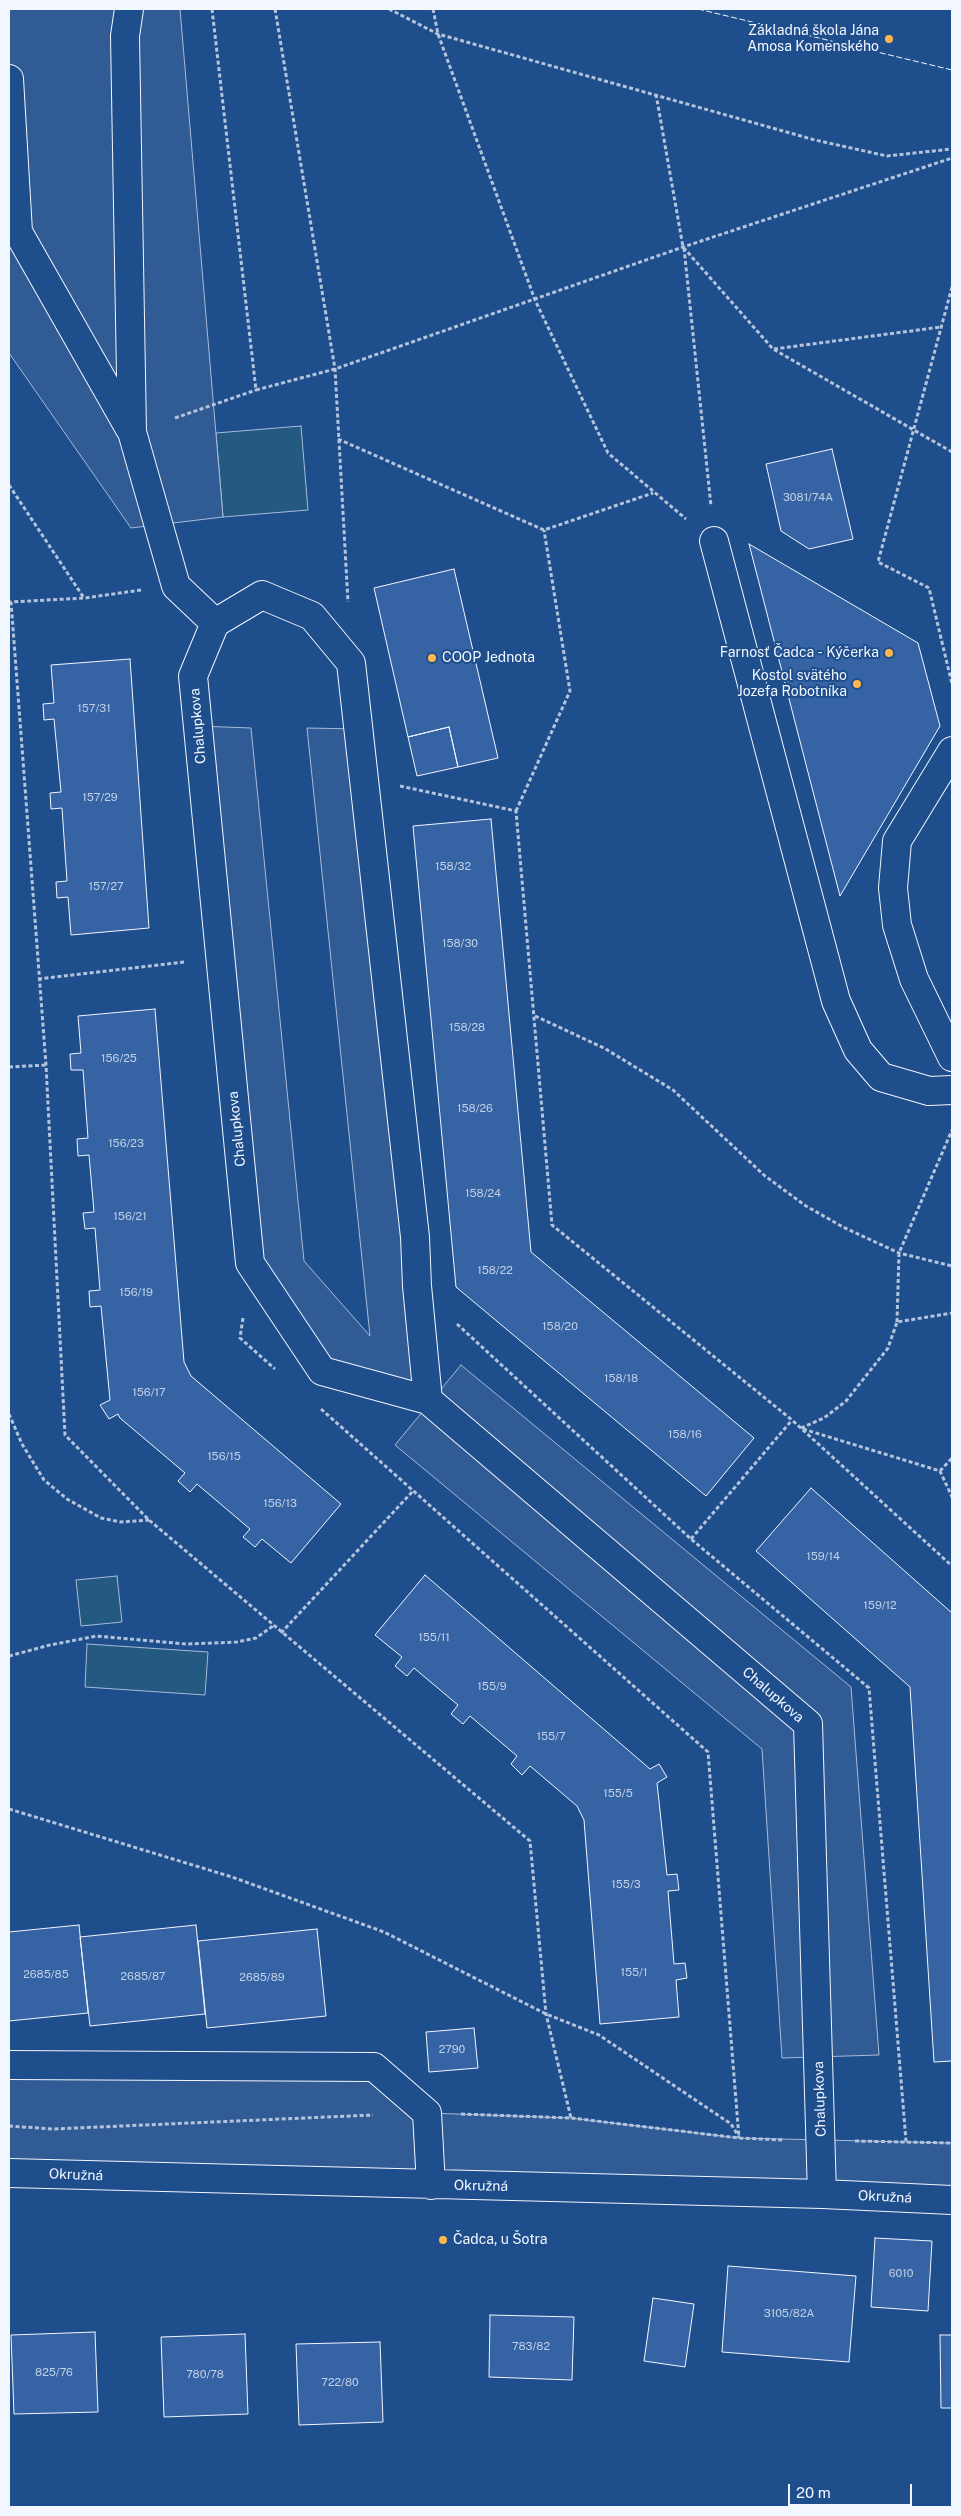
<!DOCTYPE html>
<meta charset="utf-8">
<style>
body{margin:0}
#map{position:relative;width:961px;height:2516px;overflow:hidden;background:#1f4e8c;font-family:"Public Sans",sans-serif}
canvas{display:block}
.frame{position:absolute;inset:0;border:10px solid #f2f6ff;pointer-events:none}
.scale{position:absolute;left:788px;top:2484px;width:124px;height:22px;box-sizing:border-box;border:2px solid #f2f6ff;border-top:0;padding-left:6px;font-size:15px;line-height:18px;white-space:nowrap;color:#f2f6ff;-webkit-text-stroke:4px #1f4e8c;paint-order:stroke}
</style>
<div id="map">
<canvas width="961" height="2516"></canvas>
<div class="frame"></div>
<div class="scale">20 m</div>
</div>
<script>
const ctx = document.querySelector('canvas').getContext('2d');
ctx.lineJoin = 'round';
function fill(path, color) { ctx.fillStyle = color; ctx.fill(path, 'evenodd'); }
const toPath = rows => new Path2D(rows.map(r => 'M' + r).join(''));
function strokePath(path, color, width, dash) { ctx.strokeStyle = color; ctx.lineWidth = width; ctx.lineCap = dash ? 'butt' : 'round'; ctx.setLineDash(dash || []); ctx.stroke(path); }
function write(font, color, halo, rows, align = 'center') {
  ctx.font = font + ' "Public Sans",sans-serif'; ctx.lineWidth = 4; ctx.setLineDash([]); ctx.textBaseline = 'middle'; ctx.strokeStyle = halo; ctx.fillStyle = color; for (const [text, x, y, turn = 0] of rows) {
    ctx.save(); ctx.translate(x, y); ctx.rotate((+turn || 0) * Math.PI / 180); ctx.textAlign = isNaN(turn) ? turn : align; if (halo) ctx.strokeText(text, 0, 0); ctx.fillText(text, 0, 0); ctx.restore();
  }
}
const green = toPath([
 [301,426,308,510,223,517,216,433,301,426],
 [117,1576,122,1622,81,1626,76,1580,117,1576],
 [87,1644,208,1652,205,1695,85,1687,87,1644]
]);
const parking = toPath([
 [9,9,180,9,223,517,131,528,9,353,9,9],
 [197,726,251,728,304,1261,370,1336,307,728,359,729,428,1400,322,1371,250,1263,197,726],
 [461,1365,851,1687,879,2055,782,2058,762,1749,395,1445,461,1365],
 [9,2065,374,2067,427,2113,571,2118,739,2138,952,2143,952,2200,9,2173,9,2065]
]);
const building = toPath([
 [832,449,853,539,809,549,781,531,766,464,832,449],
 [749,544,918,643,940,726,840,896,749,544],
 [454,569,498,758,458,767,449,727,408,737,374,588,454,569],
 [130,659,149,928,71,935,68,897,57,898,56,882,67,881,62,808,51,809,50,793,61,792,54,719,44,720,43,704,54,703,51,665,130,659],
 [449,727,458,767,417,776,408,737,449,727],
 [491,819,531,1252,754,1438,706,1496,456,1287,413,826,491,819],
 [155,1009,184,1362,191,1376,341,1504,291,1563,262,1539,255,1547,243,1537,250,1529,197,1484,190,1492,178,1481,185,1473,120,1418,118,1414,109,1419,100,1405,110,1400,101,1306,90,1307,89,1291,100,1290,95,1228,85,1229,83,1213,94,1212,89,1155,78,1156,77,1139,88,1138,83,1070,71,1070,70,1054,81,1053,78,1016,155,1009],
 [811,1488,952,1613,952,2061,934,2062,910,1687,756,1551,811,1488],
 [425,1575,650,1769,659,1764,667,1777,657,1783,667,1875,677,1874,679,1890,668,1891,674,1964,685,1963,687,1978,676,1980,679,2017,600,2024,584,1820,577,1806,530,1766,522,1775,511,1764,517,1756,470,1716,463,1724,451,1714,458,1705,414,1668,407,1676,395,1666,402,1657,375,1635,425,1575],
 [79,1925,88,2013,9,2021,9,1932,79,1925],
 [196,1925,205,2014,90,2026,80,1937,196,1925],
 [317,1929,326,2016,207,2028,198,1941,317,1929],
 [474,2028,478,2068,429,2072,426,2032,474,2028],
 [875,2238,932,2241,928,2311,871,2307,875,2238],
 [728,2266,856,2276,849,2362,722,2352,728,2266],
 [653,2298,694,2304,685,2367,644,2361,653,2298],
 [490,2315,574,2317,572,2380,489,2377,490,2315],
 [95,2332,98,2412,14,2414,11,2335,95,2332],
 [245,2334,248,2414,164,2417,161,2337,245,2334],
 [940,2335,952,2335,952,2408,941,2408,940,2335],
 [380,2342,383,2422,299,2425,296,2344,380,2342]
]);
const path = toPath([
 [212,9,256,390,335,369,683,247,952,158],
 [275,9,335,369,348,602],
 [389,9,438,34,815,140,887,156,952,149],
 [433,9,438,34,535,300,608,453,686,519],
 [656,94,683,247,773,349,952,452],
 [684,248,711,506],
 [952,287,878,562,929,588,952,684],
 [774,349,941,327],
 [175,418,256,390],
 [338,439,544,530,653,493],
 [9,485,84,598],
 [141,590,85,598,11,602,46,1065,65,1435,149,1520,530,1841,546,2014,571,2118],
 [400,786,516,811,552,1225,792,1420,952,1566],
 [516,811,570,691,544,530],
 [38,979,185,962],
 [535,1016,604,1048,673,1090,765,1176,806,1206,843,1227,899,1253,952,1266],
 [9,1067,46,1065],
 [243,1318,240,1338,275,1369],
 [897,1322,899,1253,952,1130],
 [457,1324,691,1539,869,1688,906,2141],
 [321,1409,708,1752,739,2138],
 [9,1414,22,1444,44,1480,67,1499,101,1518,121,1522,149,1520],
 [801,1428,824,1418,846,1401,888,1348,897,1322,952,1313],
 [803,1429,940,1471,952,1497],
 [940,1471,952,1458],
 [691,1539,792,1420],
 [281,1633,413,1491],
 [9,1656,50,1645,96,1636,186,1644,237,1642,256,1638,273,1626],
 [9,1809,232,1877,384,1932,546,2014,599,2035,731,2124,739,2137],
 [461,2114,571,2118,739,2138,784,2140],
 [9,2126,53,2129,373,2115],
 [855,2141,952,2143]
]);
const minor = toPath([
 [129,9,125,36,132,432,176,586,215,623],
 [9,79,18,232,130,429],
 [714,541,836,1001,858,1050,881,1077,929,1091,952,1090],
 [952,751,897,841,893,888,897,925,914,979,952,1057],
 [428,1400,417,1286,415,1237,351,663,312,616,262,595,215,623,193,676,250,1263,322,1371,428,1400,808,1724,822,2194],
 [9,2065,374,2067,427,2113,431,2185],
 [9,2173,822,2194,952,2200]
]);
const fence = toPath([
 [698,9,952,70]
]);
const markers = [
 [889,39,5,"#ffb74d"],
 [889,653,5,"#ffb74d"],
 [432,658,5,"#ffb74d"],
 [857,684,5,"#ffb74d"],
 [443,2240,5,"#ffb74d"]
];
const numberNames = [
 ["3081/74A",808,498],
 ["157/31",94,709],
 ["157/29",100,798],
 ["158/32",453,867],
 ["157/27",106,887],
 ["158/30",460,944],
 ["158/28",467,1028],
 ["156/25",119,1059],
 ["158/26",475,1109],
 ["156/23",126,1144],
 ["158/24",483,1194],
 ["156/21",130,1217],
 ["158/22",495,1271],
 ["156/19",136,1293],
 ["158/20",560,1327],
 ["158/18",621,1379],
 ["156/17",149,1393],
 ["158/16",685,1435],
 ["156/15",224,1457],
 ["156/13",280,1504],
 ["159/14",823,1557],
 ["159/12",880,1606],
 ["155/11",434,1638],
 ["155/9",492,1687],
 ["155/7",551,1737],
 ["155/5",618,1794],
 ["155/3",626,1885],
 ["155/1",634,1973],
 ["2685/85",46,1975],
 ["2685/87",143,1977],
 ["2685/89",262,1978],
 ["2790",452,2050],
 ["6010",901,2274],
 ["3105/82A",789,2314],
 ["783/82",531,2347],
 ["825/76",54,2373],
 ["780/78",205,2375],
 ["722/80",340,2383]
];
const poiNames = [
 ["Základná škola Jána",879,31],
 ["Amosa Komenského",879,47],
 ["Farnosť Čadca - Kýčerka",879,653],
 ["COOP Jednota",442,658,"left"],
 ["Kostol svätého",847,676],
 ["Jozefa Robotníka",847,692],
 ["Čadca, u Šotra",453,2240,"left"]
];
const streetNames = [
 ["Chalupkova",198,726,-95],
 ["Chalupkova",237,1129,-96],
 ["Chalupkova",773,1695,41],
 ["Chalupkova",820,2099,-92],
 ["Okružná",76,2175,2],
 ["Okružná",481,2186,1],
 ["Okružná",885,2197,3]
];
fill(green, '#245a82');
strokePath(green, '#a8bbd7', 1);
fill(parking, '#305b95');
strokePath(parking, '#a8bbd7', 1);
fill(building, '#3563a3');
strokePath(building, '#f2f6ff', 1);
strokePath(minor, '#f2f6ff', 30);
strokePath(path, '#b3c4dc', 3, [4, 2.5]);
strokePath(minor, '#1f4e8c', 28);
strokePath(fence, '#f2f6ff', 1, [6, 2.5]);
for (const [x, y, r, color] of markers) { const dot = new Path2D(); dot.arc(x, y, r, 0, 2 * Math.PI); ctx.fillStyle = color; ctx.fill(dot); strokePath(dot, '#1f4e8c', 2); }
write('11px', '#c3d1e8', null, numberNames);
write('14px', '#f2f6ff', '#1f4e8c', poiNames, 'right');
write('14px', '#f2f6ff', '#1f4e8c', streetNames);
</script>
